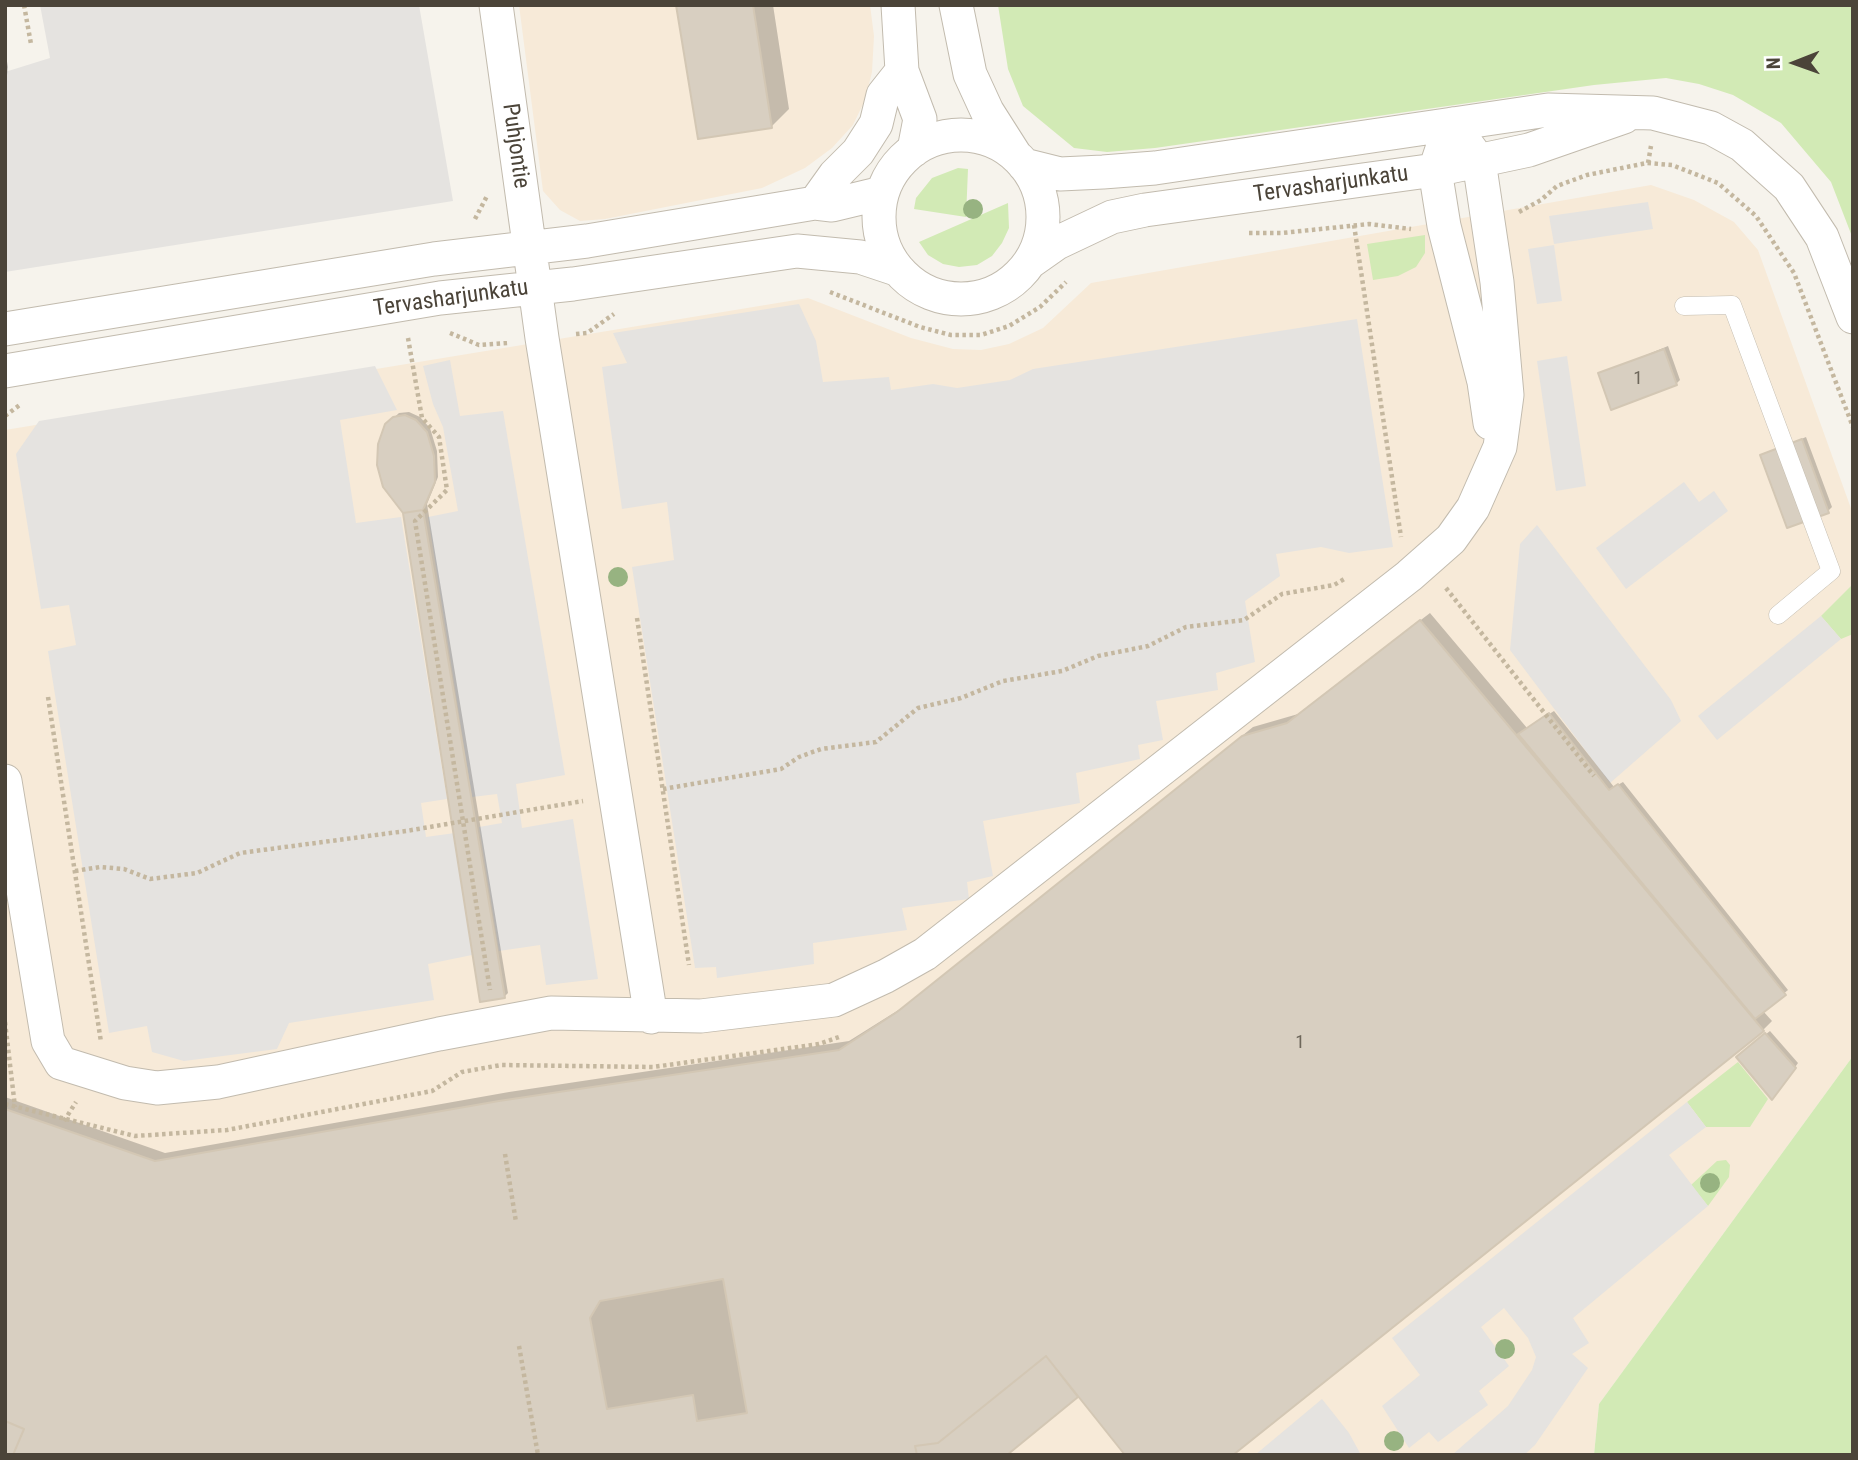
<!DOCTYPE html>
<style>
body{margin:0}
#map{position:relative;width:1858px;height:1460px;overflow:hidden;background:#f6f3ec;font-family:"Roboto Condensed",sans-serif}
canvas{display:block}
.frame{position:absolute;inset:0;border:7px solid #4b4439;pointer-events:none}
.north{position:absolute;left:1760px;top:28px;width:70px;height:70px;-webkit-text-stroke:5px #fff;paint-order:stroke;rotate:269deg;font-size:19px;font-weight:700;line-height:28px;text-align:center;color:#4b4439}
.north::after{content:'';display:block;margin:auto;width:24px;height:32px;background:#4b4439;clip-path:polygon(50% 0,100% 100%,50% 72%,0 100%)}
</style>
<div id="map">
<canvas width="1858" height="1460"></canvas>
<div class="frame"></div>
<div class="north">N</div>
</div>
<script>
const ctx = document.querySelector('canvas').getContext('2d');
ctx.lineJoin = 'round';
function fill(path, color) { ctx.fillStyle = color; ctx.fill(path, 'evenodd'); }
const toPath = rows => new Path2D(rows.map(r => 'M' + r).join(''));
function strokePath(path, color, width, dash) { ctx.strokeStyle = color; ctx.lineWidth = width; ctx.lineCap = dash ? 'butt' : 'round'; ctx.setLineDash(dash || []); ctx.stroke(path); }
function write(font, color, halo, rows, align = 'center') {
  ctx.font = font + ' "Roboto Condensed",sans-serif'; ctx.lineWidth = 5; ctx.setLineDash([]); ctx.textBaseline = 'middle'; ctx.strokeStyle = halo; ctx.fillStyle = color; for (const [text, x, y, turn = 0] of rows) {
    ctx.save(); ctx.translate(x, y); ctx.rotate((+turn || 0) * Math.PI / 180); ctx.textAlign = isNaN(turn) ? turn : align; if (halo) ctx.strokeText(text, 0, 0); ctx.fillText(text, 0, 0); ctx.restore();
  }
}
const commercial = toPath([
 [519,5,870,5,874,36,872,72,865,100,853,125,832,148,805,168,762,188,605,219,580,221,560,210,543,191],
 [1651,185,1694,200,1734,222,1758,250,1853,514,1853,1056,1599,1404,1594,1455,5,1455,5,430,808,298,911,338,953,349,981,350,1009,344,1043,328,1091,283]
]);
const green = toPath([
 [998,5,1852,5,1853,239,1831,182,1781,123,1733,95,1699,84,1666,78,1594,85,1155,148,1107,152,1074,148,1023,106,1008,69],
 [958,168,968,169,966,217,914,209,916,198,932,178],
 [1008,203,1009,228,1002,243,992,256,977,265,959,267,943,264,928,255,919,242],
 [1425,235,1425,253,1416,267,1398,276,1373,280,1367,244],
 [1853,584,1853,634,1841,639,1821,616],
 [1853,1056,1853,1455,1594,1455,1599,1404],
 [1738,1062,1768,1099,1750,1127,1706,1127,1687,1102],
 [1726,1160,1730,1165,1729,1177,1708,1206,1691,1185,1717,1161]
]);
const parking = toPath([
 [40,5,419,5,453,201,5,272,5,72,50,58],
 [1648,202,1653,229,1554,244,1549,216],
 [1554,245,1562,301,1537,304,1528,249],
 [799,304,816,341,823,382,889,377,891,390,933,384,957,388,1010,380,1033,369,1357,319,1393,547,1349,553,1321,547,1276,554,1280,576,1245,601,1255,662,1216,673,1218,690,1156,701,1163,740,1138,745,1140,759,1076,773,1080,803,983,821,993,876,967,882,969,899,902,908,907,930,813,943,814,964,717,978,716,967,695,968,632,567,674,560,667,502,622,509,602,367,627,363,613,333],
 [1567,356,1586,486,1556,491,1537,361],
 [450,360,460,416,503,411,565,775,516,784,522,828,573,819,598,979,546,985,540,945,499,951,479,827,502,823,497,794,472,797,428,517,458,511,443,427,433,404,423,366],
 [375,366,397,410,340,420,356,523,401,517,447,799,421,803,426,837,455,833,472,955,428,964,434,1000,289,1023,277,1049,184,1061,152,1052,147,1026,109,1033,48,651,76,645,69,605,41,609,16,454,39,421],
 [1684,482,1699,502,1714,491,1728,511,1626,589,1596,548],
 [1537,525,1671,700,1681,721,1610,783,1510,650,1520,544],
 [1821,616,1841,639,1717,740,1698,716],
 [1687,1102,1706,1127,1669,1155,1708,1206,1573,1318,1589,1343,1572,1354,1588,1368,1535,1445,1524,1455,1452,1455,1508,1406,1532,1370,1536,1357,1528,1338,1504,1308,1481,1327,1509,1366,1479,1391,1488,1405,1438,1442,1429,1432,1409,1448,1382,1406,1420,1375,1392,1338],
 [1322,1399,1349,1433,1361,1455,1255,1455]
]);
const shadow = toPath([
 [677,5,773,5,789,109,771,127],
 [5,50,8,67,5,91],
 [1668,346,1680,380,1676,384,1600,374],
 [409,412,420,417,430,428,437,451,438,477,427,504,508,993,504,997,386,425,399,413],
 [1806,437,1832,507,1828,511,1762,456],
 [1430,613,1527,728,1554,711,1614,787,1623,782,1788,990,1763,1011,1772,1021,1763,1030,1230,1455,1078,1394,1004,1455,5,1455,5,1097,165,1153,509,1092,849,1041,908,1004,1253,727,1298,714],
 [1770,1031,1798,1063,1776,1094,1742,1053]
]);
const building = toPath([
 [676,5,753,5,772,128,698,139,676,5],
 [1664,349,1677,385,1611,410,1598,373,1664,349],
 [405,415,416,420,427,432,434,456,435,482,423,510,403,513,383,487,377,465,378,444,385,424,393,417,405,415],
 [1802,439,1829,513,1787,528,1760,455,1802,439],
 [423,510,505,998,480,1002,403,513,423,510],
 [1420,620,1764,1031,1233,1455,1125,1455,1046,1356,938,1443,915,1446,917,1455,13,1455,24,1429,5,1421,5,1109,155,1161,499,1101,839,1050,897,1012,1242,736,1287,723,1420,620],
 [1549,713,1609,790,1618,784,1786,995,1755,1019,1518,734,1549,713],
 [1765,1033,1796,1068,1772,1100,1736,1057,1765,1033],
 [723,1279,747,1413,697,1421,693,1395,607,1409,590,1318,600,1301,723,1279],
 [1046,1356,1078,1397,1007,1455,917,1455,915,1446,938,1443,1046,1356],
 [5,1421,24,1429,13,1455,5,1455,5,1421]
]);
const path = toPath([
 [24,5,31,44],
 [1648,163,1651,146],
 [1519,212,1541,200,1557,186,1587,175,1647,163,1672,165,1718,183,1756,216,1794,273,1853,427],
 [475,219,487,196],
 [1354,225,1401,537],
 [1249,233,1282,233,1369,224,1411,229],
 [830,292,920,327,951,335,981,335,1009,326,1040,307,1066,282],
 [450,333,479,345,509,343],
 [576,334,587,333,614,314],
 [408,338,422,418,439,437,447,490,415,521,490,990],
 [5,416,21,404],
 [1446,588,1594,776],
 [637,618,689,965],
 [48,697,101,1042],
 [663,789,781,769,799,757,821,749,876,742,918,708,961,698,1003,681,1062,671,1098,656,1148,646,1186,627,1244,620,1282,594,1334,585,1346,578],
 [75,871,100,867,124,869,150,879,197,873,240,853,406,831,583,801],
 [5,1022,15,1107],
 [5,1104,135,1136,227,1130,432,1091,462,1072,501,1065,653,1067,819,1044,839,1037],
 [64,1121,76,1102],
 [505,1154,516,1222],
 [519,1346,538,1455]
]);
const lane = toPath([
 [1684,306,1732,305,1831,571,1778,615]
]);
const street = toPath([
 [496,5,542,338,651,1017],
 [898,5,902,71,920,119,914,150],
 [956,5,970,74,987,111,1015,155],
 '879 217a82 82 0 1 1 164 0a82 82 0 1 1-164 0Z',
 [1442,149,1435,170,1444,226,1484,382,1490,423],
 [1024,165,1060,174,1103,172,1155,168,1548,110,1653,113,1711,128,1742,145,1789,187,1822,237,1853,317],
 [815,203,835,175,858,152,876,124,883,95,902,71],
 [1030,262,1057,243,1112,217,1145,210,1435,170,1529,150,1624,117],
 [5,329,434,259,587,241,815,203,832,205,882,193],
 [5,371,440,298,573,284,797,251,860,257,896,269],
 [5,781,48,1041,61,1063,125,1083,157,1088,218,1082,439,1034,551,1013,701,1016,834,1000,886,976,925,954,1409,576,1451,539,1473,508,1500,447,1507,395,1497,282,1479,161,1452,124]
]);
const trees = [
 [973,209],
 [618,577],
 [1710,1183],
 [1505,1349],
 [1394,1441]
];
const numberNames = [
 ["1",1638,379],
 ["1",1300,1043]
];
const streetNames = [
 ["Puhjontie",515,146,82],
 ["Tervasharjunkatu",1331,185,-8],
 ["Tervasharjunkatu",451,299,-8]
];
fill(commercial, '#f7ead8');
fill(green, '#d2eab5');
fill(parking, '#e5e3e0');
fill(shadow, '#0003');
fill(building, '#d8cfc1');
strokePath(building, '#d3c7b4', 2);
strokePath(lane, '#c2bbae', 19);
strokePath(street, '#c2bbae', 35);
strokePath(path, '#c4b79f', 4.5, [3.5, 3.5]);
strokePath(lane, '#fff', 18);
strokePath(street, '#fff', 33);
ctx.fillStyle = '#97b381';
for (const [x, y] of trees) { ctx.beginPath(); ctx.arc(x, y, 10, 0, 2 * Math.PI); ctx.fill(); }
write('19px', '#6e675b', null, numberNames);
write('23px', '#4b4439', '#fff', streetNames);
</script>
